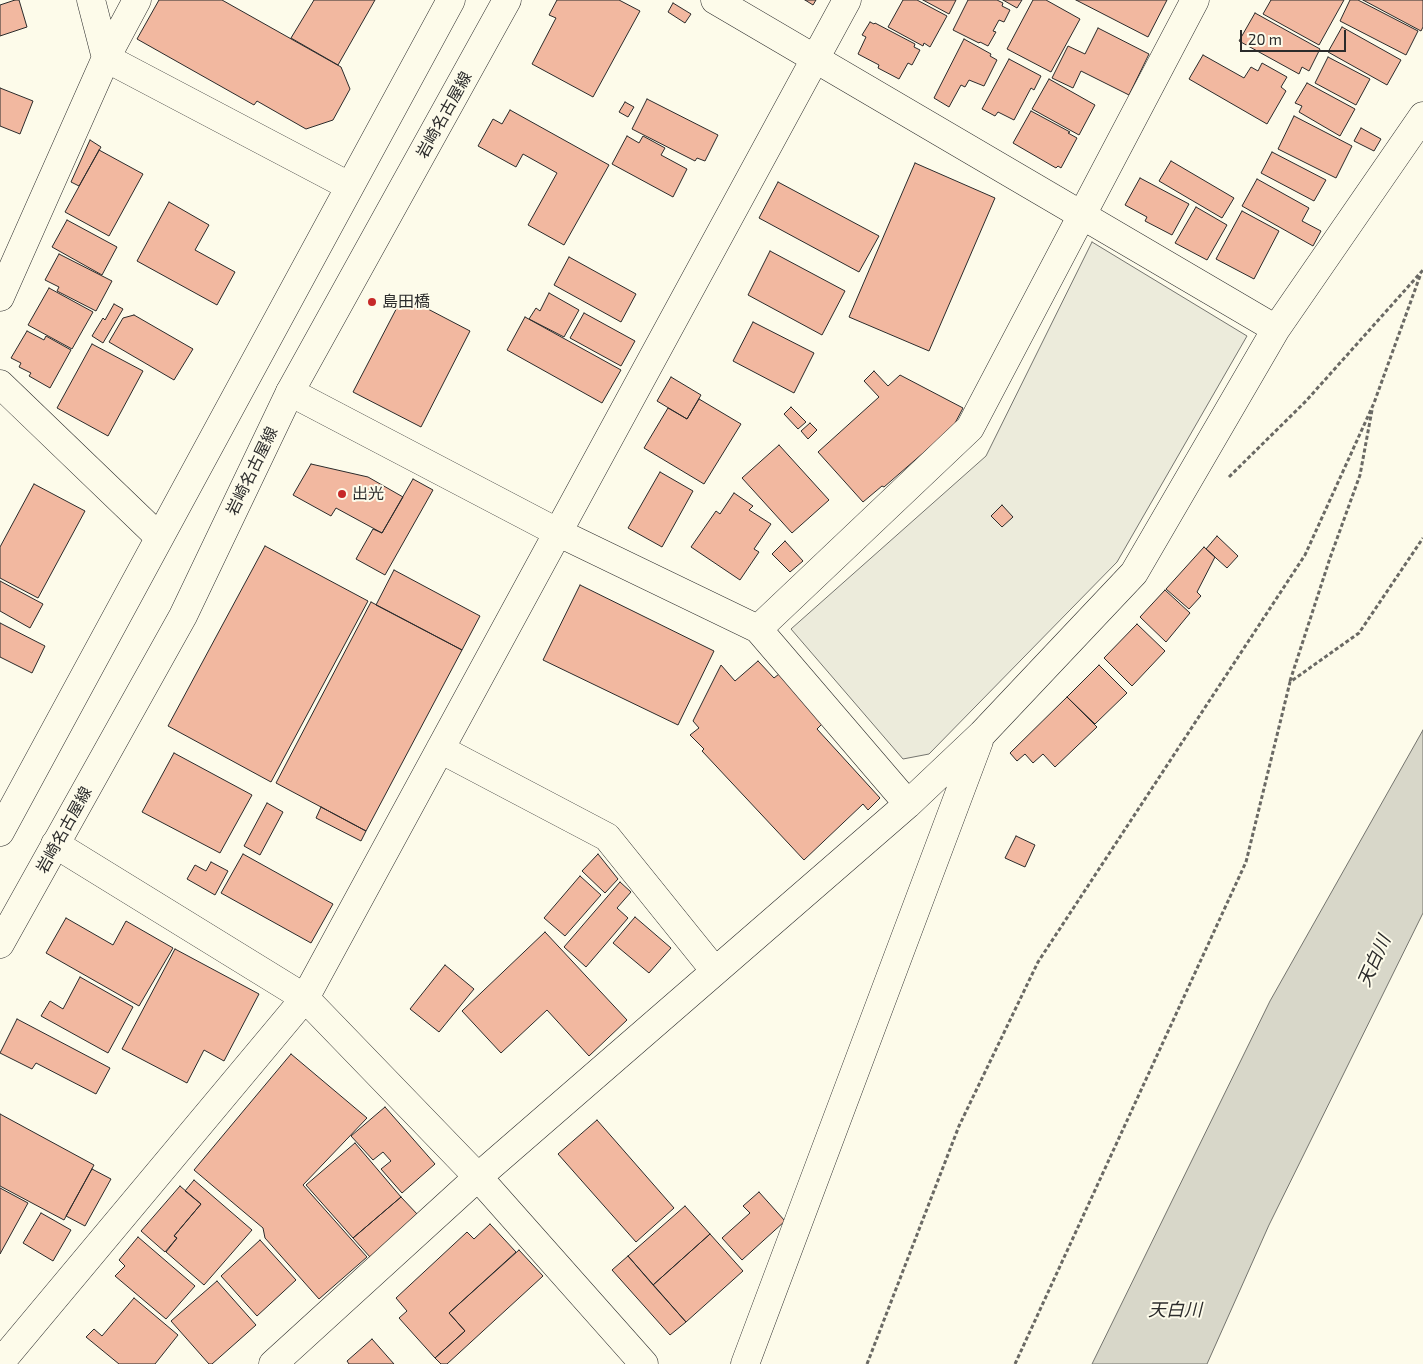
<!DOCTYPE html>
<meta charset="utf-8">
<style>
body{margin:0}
#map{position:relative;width:1423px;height:1364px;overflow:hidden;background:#fdfbea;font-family:"Exo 2",sans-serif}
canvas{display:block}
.scale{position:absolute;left:1240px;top:30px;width:106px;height:22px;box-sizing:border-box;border:2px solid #2b2b2b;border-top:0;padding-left:6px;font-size:15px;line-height:18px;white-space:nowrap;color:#2b2b2b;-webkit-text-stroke:4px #fdfbea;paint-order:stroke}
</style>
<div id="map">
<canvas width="1423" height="1364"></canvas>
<div class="scale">20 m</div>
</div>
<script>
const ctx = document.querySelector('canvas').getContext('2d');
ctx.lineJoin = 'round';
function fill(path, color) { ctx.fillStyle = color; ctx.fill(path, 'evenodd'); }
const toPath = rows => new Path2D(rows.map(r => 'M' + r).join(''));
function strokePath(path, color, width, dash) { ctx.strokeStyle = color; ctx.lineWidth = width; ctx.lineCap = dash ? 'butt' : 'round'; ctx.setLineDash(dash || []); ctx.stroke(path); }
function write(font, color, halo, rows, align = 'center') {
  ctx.font = font + ' "Exo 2","Noto Sans JP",sans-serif'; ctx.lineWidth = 4; ctx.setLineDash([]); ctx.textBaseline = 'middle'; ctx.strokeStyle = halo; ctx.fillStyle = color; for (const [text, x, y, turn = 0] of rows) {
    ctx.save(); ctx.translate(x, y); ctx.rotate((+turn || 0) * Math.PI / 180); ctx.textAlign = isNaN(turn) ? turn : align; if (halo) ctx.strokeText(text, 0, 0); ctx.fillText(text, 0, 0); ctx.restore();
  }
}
const green = toPath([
 [1092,242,1247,336,1117,562,929,754,903,759,791,629,986,456,1092,242]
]);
const water = toPath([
 [1423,730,1423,913,1269,1225,1207,1364,1092,1364,1270,1001,1423,730]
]);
const building = toPath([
 [15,0,19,0,27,27,0,36,0,5,15,0],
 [159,0,222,0,341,67,350,89,333,120,306,129,257,101,254,105,137,39,159,0],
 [314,0,375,0,338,65,291,38,314,0],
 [557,0,619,0,640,11,593,97,532,64,556,18,549,15,557,0],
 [805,0,816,0,813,5,805,0],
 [903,0,917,0,947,16,930,47,924,43,923,46,888,27,903,0],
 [923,0,956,0,949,14,923,0],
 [968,0,997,0,1003,3,1002,6,1010,10,1004,22,999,20,993,31,996,32,988,46,980,42,979,43,953,30,968,0],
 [1003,0,1022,0,1017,8,1003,0],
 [1033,0,1046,0,1080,19,1051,72,1007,49,1033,0],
 [1076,0,1167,0,1148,37,1076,0],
 [1271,0,1344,0,1319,45,1263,14,1271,0],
 [1350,0,1358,0,1418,31,1406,55,1340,21,1350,0],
 [1363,0,1423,0,1423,27,1421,31,1363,0],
 [673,3,691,14,685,23,668,12,673,3],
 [1255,13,1320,49,1309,71,1302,67,1299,74,1239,41,1255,13],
 [870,22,874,24,875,23,915,44,914,47,920,50,912,65,908,63,899,79,878,68,879,65,858,54,866,37,862,35,870,22],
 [1342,27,1401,60,1387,85,1328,52,1342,27],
 [1098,28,1149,54,1129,95,1081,71,1073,88,1052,78,1068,46,1085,54,1098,28],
 [964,39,991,54,990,56,997,60,984,86,969,80,965,87,961,85,949,107,934,98,964,39],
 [1203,55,1244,78,1251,67,1258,71,1262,63,1287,77,1281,87,1286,91,1267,124,1189,79,1203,55],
 [1328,57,1370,79,1356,105,1315,83,1328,57],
 [1009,59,1041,76,1034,90,1031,88,1014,120,998,112,995,116,982,109,1009,59],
 [1049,79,1095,105,1079,135,1032,109,1049,79],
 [1307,83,1355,109,1340,136,1299,112,1302,106,1295,103,1307,83],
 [0,88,33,101,20,134,0,126,0,88],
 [647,99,718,135,705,161,697,158,695,161,632,129,647,99],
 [625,102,634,107,628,117,619,112,625,102],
 [510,110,609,165,564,245,528,225,557,173,523,154,516,167,478,146,493,119,502,124,510,110],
 [1031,111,1070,132,1068,133,1077,138,1061,168,1058,166,1056,168,1013,143,1031,111],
 [1294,116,1352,146,1336,178,1278,149,1294,116],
 [1361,128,1381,139,1374,151,1354,141,1361,128],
 [627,136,639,143,643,136,665,148,661,155,687,169,673,197,612,164,627,136],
 [90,140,101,147,79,186,71,182,90,140],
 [99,150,143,174,109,236,65,212,99,150],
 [1272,152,1326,180,1314,201,1261,173,1272,152],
 [1171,161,1234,198,1222,218,1159,181,1171,161],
 [915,163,995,198,929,351,849,317,915,163],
 [1140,178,1189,204,1172,235,1145,221,1147,217,1125,205,1140,178],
 [1257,179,1309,208,1302,221,1321,231,1313,246,1242,206,1257,179],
 [778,182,879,236,859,272,759,218,778,182],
 [169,202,209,225,195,250,235,272,217,305,137,261,169,202],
 [1196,207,1227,225,1207,260,1175,243,1196,207],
 [1242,211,1279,231,1254,279,1216,259,1242,211],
 [67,220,117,247,102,275,52,247,67,220],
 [770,251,845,291,822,335,748,295,770,251],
 [59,254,112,281,96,311,57,291,59,287,45,280,59,254],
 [569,257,636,294,621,322,554,285,569,257],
 [49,288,93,312,72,349,28,325,49,288],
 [549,293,579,310,564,337,529,319,536,308,540,311,549,293],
 [403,296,470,331,421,427,353,392,403,296],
 [114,304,123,309,103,343,92,336,103,318,105,320,114,304],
 [584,313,635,341,621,366,570,338,584,313],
 [134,315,193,349,174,380,109,342,123,318,134,315],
 [525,317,621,370,602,403,507,350,525,317],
 [753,322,814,353,794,393,733,361,753,322],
 [27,331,44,340,46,336,71,350,50,388,29,376,31,373,19,367,21,363,11,358,27,331],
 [92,344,143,371,108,436,57,408,92,344],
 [874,371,888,386,900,375,963,408,953,427,884,487,882,486,863,502,818,452,879,397,864,381,874,371],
 [671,377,701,395,687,419,657,401,671,377],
 [699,399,741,424,704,484,644,448,668,408,687,419,699,399],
 [791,407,806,422,798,429,784,414,791,407],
 [810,423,817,430,808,439,801,431,810,423],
 [779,445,829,500,792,533,742,478,779,445],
 [311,464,368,477,403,497,382,533,336,508,331,516,293,495,311,464],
 [660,472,693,491,662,547,628,528,660,472],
 [413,479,433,490,385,575,356,559,373,529,382,533,413,479],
 [34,484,85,511,38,598,0,578,0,547,34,484],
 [734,493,753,506,749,510,771,524,754,549,759,552,740,580,691,547,716,511,720,514,734,493],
 [1002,505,1013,517,1002,527,991,516,1002,505],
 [1217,536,1238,556,1227,568,1206,549,1217,536],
 [785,541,803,561,790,572,772,554,785,541],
 [265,546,368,601,271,782,168,726,265,546],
 [1204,547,1215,557,1197,592,1201,596,1189,609,1166,589,1204,547],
 [394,570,480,616,462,650,376,605,394,570],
 [0,581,43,604,30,628,0,611,0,581],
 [580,585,714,651,678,725,543,660,580,585],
 [1165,590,1190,613,1166,642,1140,617,1165,590],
 [371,602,462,650,366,831,276,783,371,602],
 [0,623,45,646,32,673,0,657,0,623],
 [1137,624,1165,651,1132,686,1104,658,1137,624],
 [758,661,774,678,779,674,824,722,817,729,880,798,868,810,863,804,804,860,702,751,704,749,690,735,699,728,693,721,721,665,735,681,758,661],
 [1099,665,1127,693,1095,724,1067,697,1099,665],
 [1067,697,1097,727,1055,767,1043,754,1033,763,1025,754,1017,761,1010,753,1067,697],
 [174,753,252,795,220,853,142,812,174,753],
 [267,803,283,812,260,855,244,846,267,803],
 [321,807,366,831,361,841,316,818,321,807],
 [1016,836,1035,845,1025,867,1005,858,1016,836],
 [243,854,333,904,311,943,221,893,243,854],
 [598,854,618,879,605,893,582,871,598,854],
 [211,862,228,871,215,895,187,879,195,865,206,871,211,862],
 [580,876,601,895,565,936,544,918,580,876],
 [620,882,631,892,617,908,628,918,586,967,564,947,620,882],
 [635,917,671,948,649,973,613,943,635,917],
 [66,918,113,945,126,921,173,948,139,1006,46,953,66,918],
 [545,932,627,1020,589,1056,547,1010,501,1053,462,1011,545,932],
 [175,949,259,994,224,1061,204,1050,187,1083,122,1049,175,949],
 [445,965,474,989,439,1032,410,1009,445,965],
 [80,977,133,1007,108,1053,41,1016,50,1001,63,1009,80,977],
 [17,1019,110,1068,96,1094,36,1063,32,1069,0,1053,17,1019],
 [291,1054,367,1118,303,1185,367,1257,319,1299,265,1238,263,1228,194,1170,291,1054],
 [385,1107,435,1164,402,1193,381,1169,391,1161,383,1152,373,1160,351,1136,385,1107],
 [0,1114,94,1165,64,1220,0,1186,0,1114],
 [597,1120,674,1208,636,1242,558,1154,597,1120],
 [355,1143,401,1197,353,1238,306,1185,355,1143],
 [92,1169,111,1179,85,1226,66,1216,92,1169],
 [194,1180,252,1230,204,1285,166,1252,177,1238,174,1236,201,1204,185,1191,194,1180],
 [180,1186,201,1204,174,1236,177,1238,165,1252,141,1231,180,1186],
 [0,1188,28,1203,0,1254,0,1188],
 [759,1192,785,1221,742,1260,722,1238,750,1213,743,1206,759,1192],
 [401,1197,418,1215,370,1257,353,1238,401,1197],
 [685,1206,710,1234,653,1285,628,1256,685,1206],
 [41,1213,71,1230,53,1261,23,1243,41,1213],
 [490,1224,516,1252,449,1313,465,1331,435,1358,399,1318,407,1311,396,1298,467,1232,474,1239,490,1224],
 [710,1234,743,1271,686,1322,653,1285,710,1234],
 [138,1237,195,1286,166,1319,115,1276,125,1266,119,1260,138,1237],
 [260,1240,296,1280,257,1316,221,1276,260,1240],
 [519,1250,543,1276,447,1364,441,1364,435,1358,465,1331,449,1313,519,1250],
 [628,1256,686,1322,670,1335,612,1270,628,1256],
 [217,1281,256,1325,212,1364,209,1364,171,1321,217,1281],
 [134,1298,178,1335,155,1364,119,1364,86,1337,94,1329,102,1336,134,1298],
 [372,1339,394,1364,349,1364,347,1361,372,1339]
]);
const path = toPath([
 [1229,477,1306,401,1423,270],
 [1290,681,1330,558,1360,475,1372,410],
 [867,1364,959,1126,1038,962,1305,555,1374,403,1420,276],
 [1015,1364,1246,862,1290,682,1359,633,1423,538]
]);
const minor = toPath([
 [137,0,106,58,349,186],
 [715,0,1276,329],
 [0,297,106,58,91,0],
 [0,384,159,537],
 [290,392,557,532,758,629,908,804],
 [758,629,970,428,1195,0],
 [440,749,607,837,715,971],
 [55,844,305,998,478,1177,644,1364],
 [0,1363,305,998,847,0],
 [273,1364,478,1177,908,804,982,734,1134,573,1276,329,1423,116],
 [745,1364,979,741]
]);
const major = toPath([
 [0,832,451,0],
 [0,944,183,616,290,392,507,0]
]);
const markers = [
 [372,302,5,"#c62828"],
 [342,494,5,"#c62828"]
];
const streetNames = [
 ["岩崎名古屋線",444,115,-61],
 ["岩崎名古屋線",252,471,-64],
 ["岩崎名古屋線",64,830,-61]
];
const poiNames = [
 ["島田橋",382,302],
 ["出光",352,494]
];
const waterNames = [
 ["天白川",1374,961,-66],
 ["天白川",1175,1310]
];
fill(green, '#ecebdb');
strokePath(green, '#74746e', 1);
fill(water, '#d8d7c9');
strokePath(water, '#74746e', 1);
fill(building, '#f2b8a0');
strokePath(building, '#2b2b2b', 1);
strokePath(minor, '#2b2b2b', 29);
strokePath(major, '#2b2b2b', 29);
strokePath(path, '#6a6964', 3, [4, 2.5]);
strokePath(minor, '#fdfbea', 28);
strokePath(major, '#fdfbea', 28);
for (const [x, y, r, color] of markers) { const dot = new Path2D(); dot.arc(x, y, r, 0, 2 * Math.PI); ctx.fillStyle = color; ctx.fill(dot); strokePath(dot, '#fdfbea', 2); }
write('16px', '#2b2b2b', '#fdfbea', streetNames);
write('16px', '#2b2b2b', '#fdfbea', poiNames, 'left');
write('italic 18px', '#2b2b2b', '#fdfbea', waterNames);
</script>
